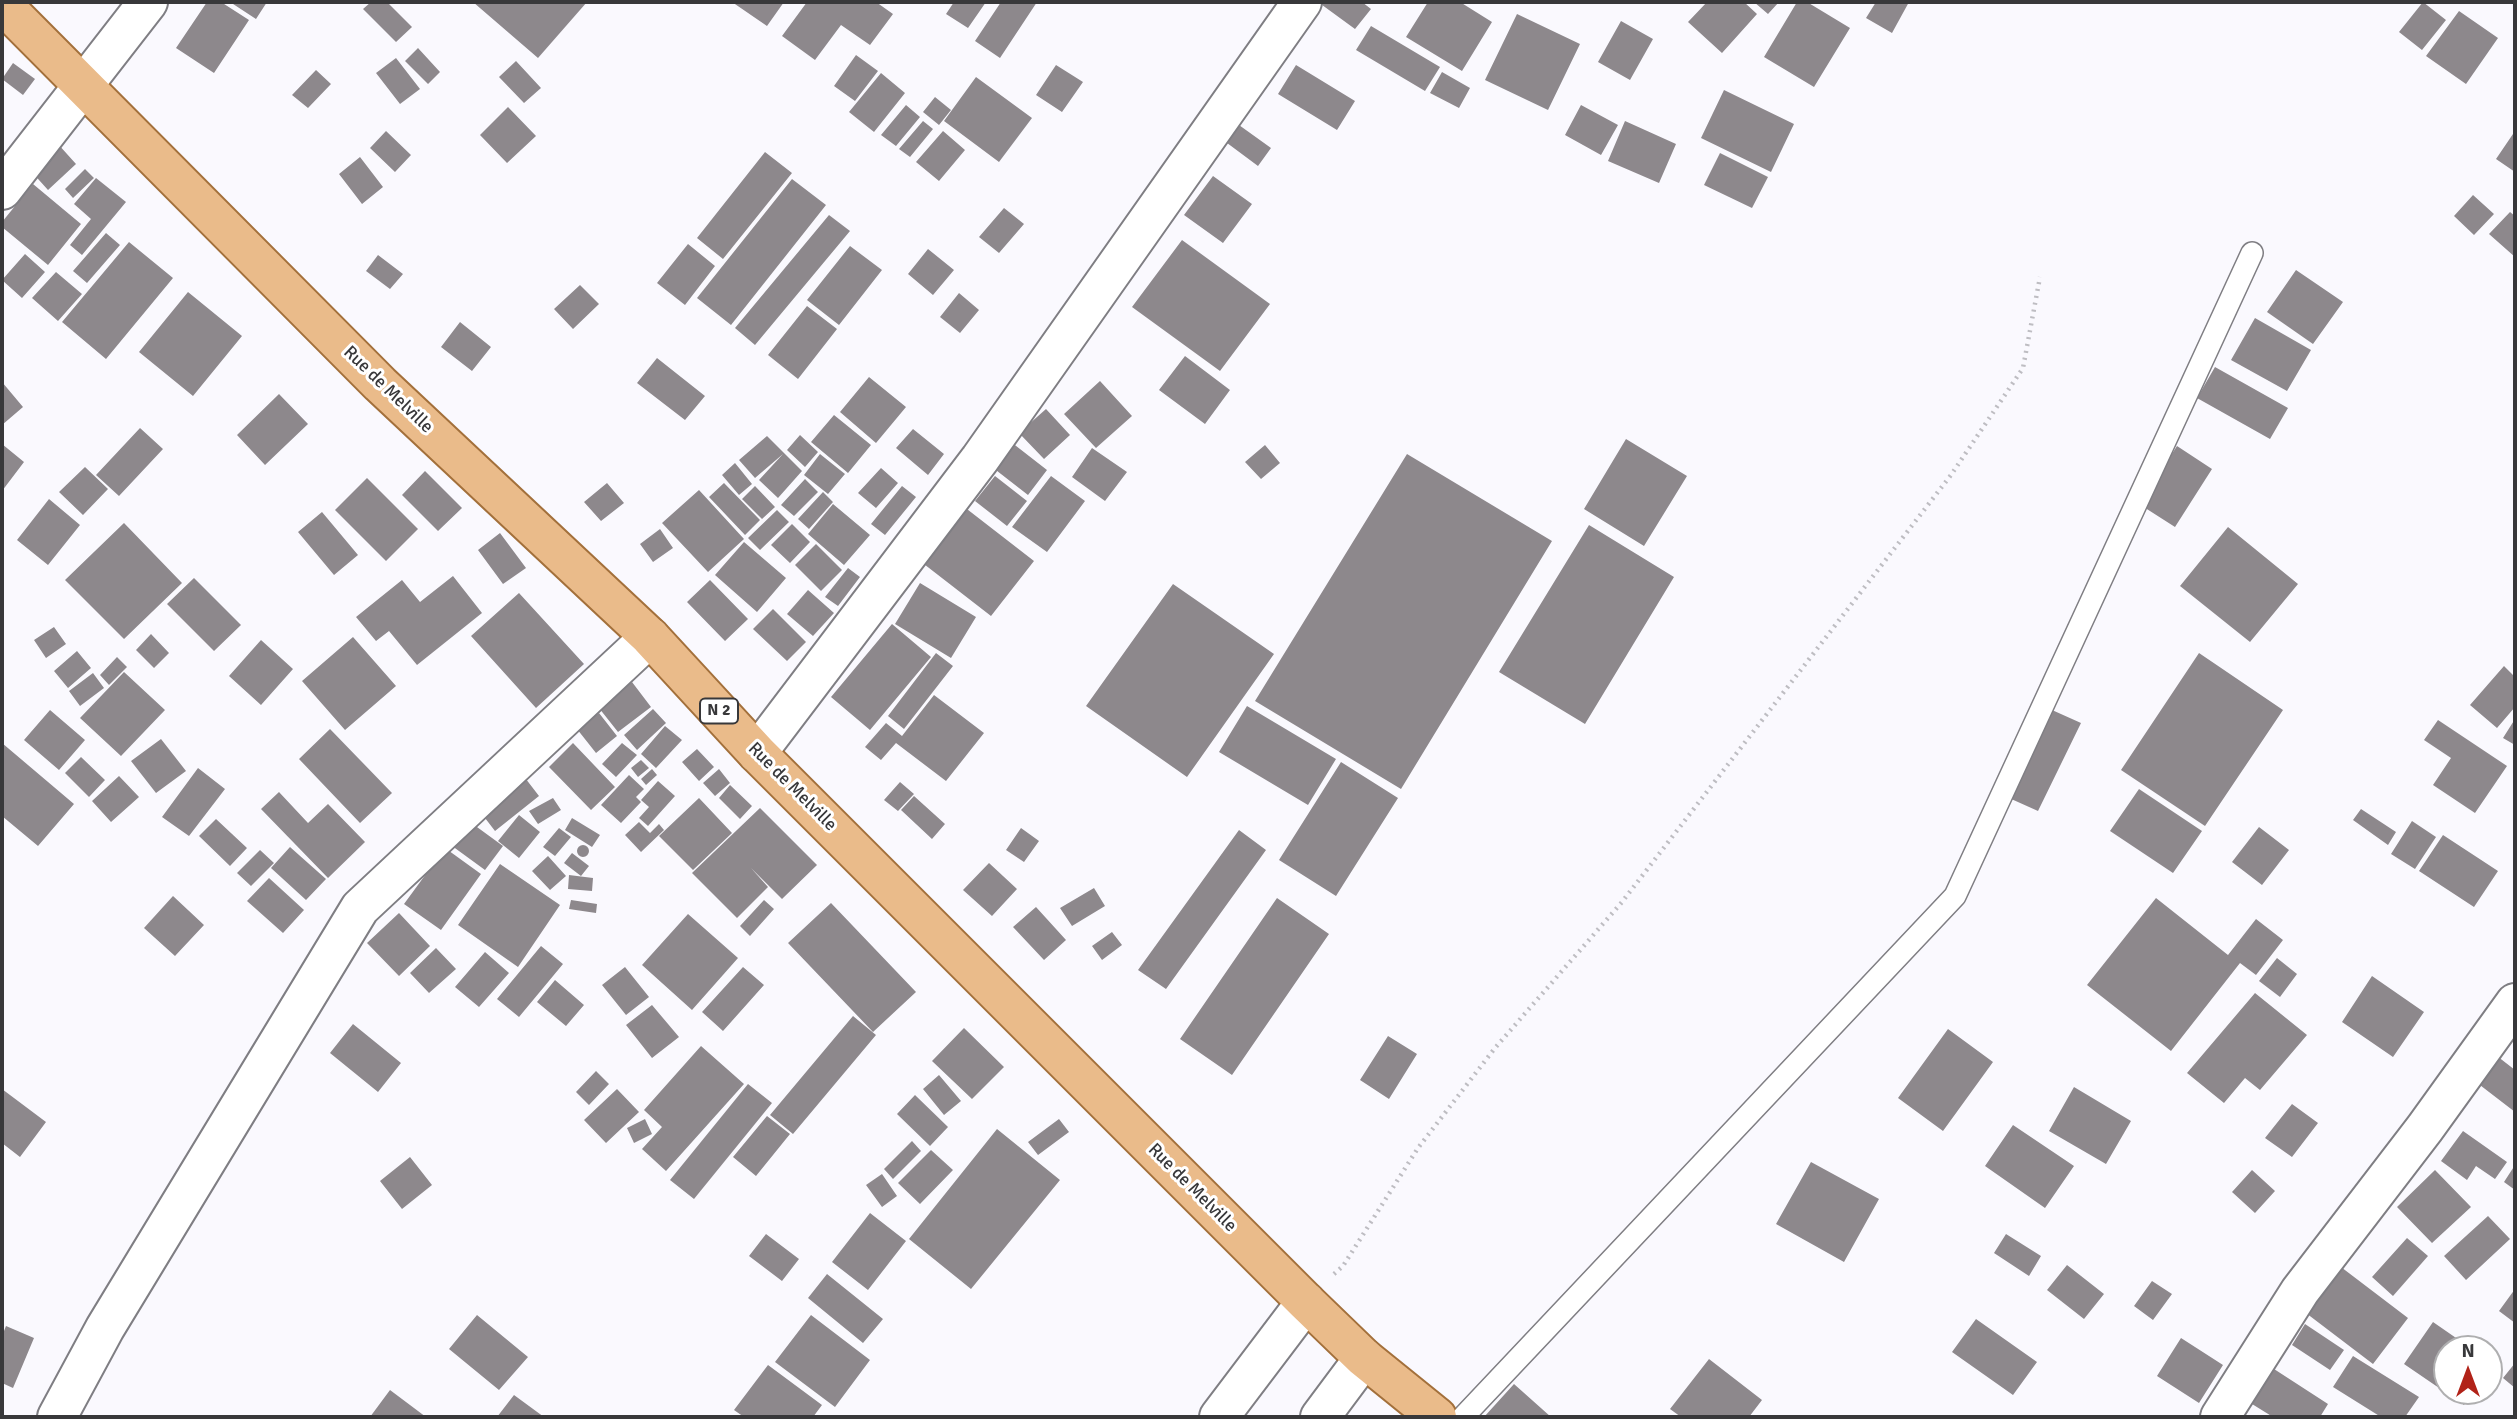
<!DOCTYPE html>
<style>
body{margin:0}
#map{position:relative;width:2517px;height:1419px;overflow:hidden;background:#faf9fe;font-family:Signika,sans-serif}
canvas{display:block}
.frame{position:absolute;inset:0;border:4px solid #38383a;pointer-events:none}
.north{position:absolute;left:2433px;top:1335px;width:70px;height:70px;box-sizing:border-box;background:#fff;border:2px solid #afafb0;border-radius:50%;rotate:0deg;font-size:19px;font-weight:700;line-height:28px;text-align:center;color:#38383a}
.north::after{content:'';display:block;margin:auto;width:24px;height:32px;background:#b12218;clip-path:polygon(50% 0,100% 100%,50% 72%,0 100%)}
</style>
<div id="map">
<canvas width="2517" height="1419"></canvas>
<div class="frame"></div>
<div class="north">N</div>
</div>
<script>
const ctx = document.querySelector('canvas').getContext('2d');
ctx.lineJoin = 'round';
function fill(path, color) { ctx.fillStyle = color; ctx.fill(path, 'evenodd'); }
const toPath = rows => new Path2D(rows.map(r => 'M' + r).join(''));
function strokePath(path, color, width, dash) { ctx.strokeStyle = color; ctx.lineWidth = width; ctx.lineCap = dash ? 'butt' : 'round'; ctx.setLineDash(dash || []); ctx.stroke(path); }
function write(font, color, halo, rows, align = 'center') {
  ctx.font = font + ' Signika,sans-serif'; ctx.lineWidth = 6; ctx.setLineDash([]); ctx.textBaseline = 'middle'; ctx.strokeStyle = halo; ctx.fillStyle = color; for (const [text, x, y, turn = 0] of rows) {
    ctx.save(); ctx.translate(x, y); ctx.rotate((+turn || 0) * Math.PI / 180); ctx.textAlign = isNaN(turn) ? turn : align; if (halo) ctx.strokeText(text, 0, 0); ctx.fillText(text, 0, 0); ctx.restore();
  }
}
const building = toPath([
 [207,2,221,2,249,20,214,73,176,48],
 [230,2,267,2,256,19],
 [371,2,387,2,412,27,396,42,363,9],
 [473,2,587,2,538,58],
 [732,2,784,2,767,26],
 [807,2,876,2,893,14,870,45,841,25,815,60,782,36],
 [954,2,986,2,968,28,946,14],
 [1001,2,1037,2,1000,58,975,41],
 [1318,2,1362,2,1371,9,1355,29],
 [1428,2,1460,2,1492,22,1462,71,1406,37],
 [1707,2,1744,2,1757,14,1722,53,1688,22],
 [1754,2,1779,2,1768,14],
 [1797,2,1807,2,1850,28,1814,87,1764,57],
 [1876,2,1909,2,1892,33,1866,18],
 [2423,2,2446,20,2422,50,2399,32],
 [2459,11,2498,38,2466,84,2426,56],
 [1517,14,1580,44,1548,110,1485,80],
 [1621,21,1653,39,1630,80,1598,62],
 [1371,26,1440,67,1425,91,1356,50],
 [418,48,440,72,428,84,405,61],
 [856,55,878,71,855,101,834,86],
 [396,58,420,89,400,104,376,73],
 [516,61,541,88,524,103,499,77],
 [13,63,35,79,23,95,2,79],
 [1056,65,1083,82,1062,112,1036,95],
 [1296,65,1355,101,1337,130,1278,94],
 [316,70,331,84,308,108,292,95],
 [1442,72,1470,88,1459,108,1430,93],
 [881,73,905,93,874,132,849,112],
 [976,77,1032,118,999,162,944,121],
 [1724,90,1794,124,1771,172,1701,138],
 [935,97,951,110,939,125,923,112],
 [906,105,920,117,896,146,881,135],
 [1581,105,1618,125,1601,155,1565,135],
 [508,107,536,136,507,163,480,135],
 [1232,120,1271,148,1258,166,1219,137],
 [923,121,933,129,910,157,899,149],
 [1625,121,1676,144,1659,183,1608,161],
 [386,131,411,155,395,172,370,148],
 [943,131,965,150,939,181,916,162],
 [2515,131,2515,172,2496,159],
 [58,144,76,164,48,190,30,170],
 [765,152,792,173,723,259,697,238],
 [1720,153,1768,177,1752,208,1704,185],
 [360,157,383,187,362,204,339,174],
 [85,169,94,178,73,198,65,189],
 [1213,176,1252,204,1223,243,1184,215],
 [96,178,126,202,82,255,70,245,91,219,74,204],
 [792,179,826,205,731,325,697,298],
 [33,184,81,224,48,265,2,227,2,222],
 [2473,195,2494,214,2474,235,2454,216],
 [1004,208,1024,224,999,253,979,237],
 [2510,212,2515,216,2515,257,2489,234],
 [829,215,850,231,755,345,735,328],
 [106,233,120,245,87,283,73,271],
 [1182,240,1270,304,1220,371,1132,307],
 [129,242,173,278,106,359,62,322],
 [688,244,715,266,685,305,657,283],
 [850,246,882,270,839,325,807,300],
 [928,249,954,270,933,295,908,274],
 [25,254,45,272,22,298,2,280],
 [378,255,403,274,390,289,366,271],
 [2296,270,2343,302,2313,344,2267,312],
 [56,272,82,294,58,321,32,298],
 [580,285,599,304,573,329,554,309],
 [188,292,242,336,193,396,139,352],
 [959,293,979,310,960,333,940,317],
 [807,306,837,329,798,379,768,355],
 [2255,318,2311,350,2287,391,2231,360],
 [460,322,491,347,472,371,441,347],
 [1185,356,1230,390,1205,424,1159,390],
 [657,358,705,396,685,420,637,383],
 [2215,367,2288,408,2270,439,2197,398],
 [869,377,906,407,876,443,840,412],
 [1100,381,1132,416,1096,448,1064,414],
 [2,382,23,407,2,425],
 [279,394,308,424,265,465,237,435],
 [1046,409,1070,435,1044,459,1019,433],
 [834,415,871,445,848,473,811,442],
 [140,428,163,449,119,496,96,475],
 [913,429,944,454,928,475,896,448],
 [800,435,818,452,805,467,787,450],
 [767,436,802,471,778,498,759,480,783,454,755,478,739,460],
 [1626,439,1687,476,1644,546,1584,509],
 [1011,442,1047,470,1028,495,992,467],
 [2,444,24,462,2,491],
 [1265,445,1280,463,1261,479,1245,462],
 [2177,446,2212,469,2175,527,2139,504],
 [1092,448,1127,472,1105,501,1072,477],
 [820,454,845,474,828,494,804,475],
 [1407,454,1552,541,1401,789,1255,701],
 [735,463,752,484,739,495,722,475],
 [85,467,108,489,83,515,59,492],
 [881,468,898,483,876,508,858,493],
 [425,471,462,508,438,531,402,495],
 [995,476,1027,501,1007,526,975,501],
 [1051,476,1085,501,1047,552,1012,527],
 [367,478,418,529,386,561,335,510],
 [805,479,818,492,794,516,781,505],
 [607,483,624,503,601,521,584,502],
 [724,483,760,520,745,535,709,497],
 [755,486,775,507,762,519,742,499],
 [902,486,916,497,885,535,871,524],
 [699,490,744,539,708,572,662,523],
 [823,492,833,502,809,529,798,519],
 [49,499,80,525,48,565,17,540],
 [833,504,870,535,844,565,808,534],
 [963,506,1034,561,991,616,920,561],
 [777,510,789,522,760,550,748,538],
 [322,512,358,555,334,575,298,532],
 [124,523,182,583,124,639,65,580],
 [792,524,810,542,790,563,771,545],
 [1589,525,1674,577,1585,724,1499,672],
 [2228,527,2298,584,2250,642,2180,586],
 [660,529,673,548,653,562,640,544],
 [500,533,526,568,503,584,478,550],
 [744,542,786,578,757,612,715,575],
 [816,544,842,570,821,591,795,565],
 [848,568,860,577,838,606,825,597],
 [453,576,482,613,417,665,389,631,376,641,356,617,402,580,420,602],
 [194,578,241,625,214,651,167,604],
 [710,580,748,619,725,641,687,602],
 [920,583,976,617,951,658,895,624],
 [1173,584,1274,654,1187,777,1086,706],
 [808,590,834,613,813,636,787,614],
 [519,593,584,664,536,708,471,636],
 [773,609,806,642,787,661,753,629],
 [892,624,931,657,870,730,831,697],
 [54,627,66,644,46,658,34,640],
 [151,634,169,653,154,668,136,650],
 [353,637,396,686,345,730,302,681],
 [261,640,293,669,261,705,229,676],
 [77,651,91,668,68,688,54,671],
 [936,653,953,666,904,729,888,716],
 [2199,653,2283,710,2205,826,2121,770],
 [117,657,127,667,109,685,100,675],
 [2504,666,2515,677,2515,707,2497,728,2470,705],
 [124,672,165,710,121,756,80,718],
 [93,673,104,688,80,706,69,691],
 [632,682,651,707,618,732,599,708],
 [934,695,984,733,946,781,896,743,881,760,865,747,886,723,902,736],
 [1247,706,1336,759,1308,805,1219,752],
 [653,709,666,723,637,750,624,735],
 [50,710,85,740,59,770,24,740],
 [2052,710,2081,723,2038,811,2009,798],
 [599,713,617,736,596,753,577,729],
 [2515,719,2515,745,2503,738],
 [2438,720,2507,766,2475,813,2433,785,2451,758,2424,740],
 [665,726,682,740,656,768,641,754],
 [330,729,392,793,360,823,299,759],
 [161,739,186,771,156,793,131,761],
 [2,743,74,804,38,846,2,816],
 [573,743,615,787,591,810,549,767],
 [622,743,637,755,616,777,602,764],
 [697,749,714,767,699,781,682,762],
 [81,757,105,780,89,797,65,773],
 [641,760,649,768,638,777,631,768],
 [1341,762,1398,798,1336,896,1279,860],
 [198,768,225,789,189,836,162,817],
 [652,769,657,775,646,785,641,779],
 [719,769,730,783,715,796,703,783],
 [519,770,539,796,495,831,475,805],
 [629,775,644,789,636,797,641,802,621,823,601,805],
 [119,776,139,797,111,822,92,801],
 [658,781,675,796,648,826,639,818,649,807,641,800],
 [900,782,914,794,898,811,884,800],
 [730,785,752,806,740,819,719,798],
 [2139,789,2202,831,2173,873,2110,831],
 [279,792,308,823,328,804,365,842,328,878,261,809],
 [914,796,945,824,932,839,901,810],
 [553,798,561,810,538,824,529,811],
 [699,798,732,833,693,870,659,836],
 [760,808,817,865,782,899,751,868,768,887,737,918,692,873],
 [2361,809,2396,832,2388,845,2353,820],
 [519,815,540,832,519,858,498,841],
 [572,818,600,835,592,847,565,830],
 [216,819,247,848,230,866,199,836],
 [466,819,503,846,485,870,448,843],
 [2412,821,2436,837,2415,869,2391,854],
 [639,822,650,833,659,824,664,830,641,852,625,835],
 [2259,827,2289,850,2262,885,2232,862],
 [559,828,571,837,555,856,543,847],
 [1021,828,1039,841,1024,862,1006,850],
 [1239,830,1266,850,1166,989,1138,970],
 [2443,835,2498,871,2474,907,2419,871],
 '577 851a6 6 0 1 1 12 0a6 6 0 1 1-12 0Z',
 [290,847,326,879,306,900,271,868],
 [445,848,481,874,441,930,404,904],
 [260,850,274,863,251,886,237,873],
 [572,853,589,866,581,876,564,863],
 [548,856,566,876,550,890,532,871],
 [989,863,1017,889,992,916,963,890],
 [500,864,560,905,518,967,458,925],
 [569,875,593,878,592,891,568,889],
 [269,878,304,910,283,933,247,901],
 [1094,888,1105,906,1072,926,1060,908],
 [173,896,204,925,175,956,144,928],
 [1277,898,1329,934,1232,1075,1180,1039],
 [2156,898,2228,955,2256,919,2283,940,2256,975,2240,963,2171,1051,2087,985],
 [571,900,597,904,596,913,569,909],
 [764,900,774,909,750,936,740,926],
 [831,903,916,992,873,1032,788,943],
 [1036,907,1066,940,1044,960,1013,927],
 [399,913,430,946,399,976,367,943],
 [688,914,738,958,692,1010,642,965],
 [1112,932,1122,945,1102,960,1092,946],
 [541,946,563,964,519,1017,497,999],
 [436,948,456,969,429,993,410,973],
 [485,952,509,973,479,1007,455,987],
 [2277,958,2297,974,2280,997,2259,981],
 [625,967,649,997,626,1015,602,985],
 [743,967,764,985,723,1031,702,1012],
 [2372,976,2424,1012,2393,1057,2342,1022],
 [555,980,584,1005,566,1026,537,1002],
 [2255,993,2307,1035,2260,1090,2245,1078,2224,1103,2187,1073],
 [652,1005,679,1037,652,1058,626,1025],
 [853,1016,876,1035,793,1134,770,1115],
 [353,1024,401,1063,378,1092,330,1053],
 [964,1028,1004,1067,972,1099,932,1061],
 [1948,1029,1993,1062,1943,1131,1898,1098],
 [1388,1036,1417,1054,1389,1099,1360,1080],
 [701,1046,744,1084,666,1171,642,1149,662,1127,644,1110],
 [2497,1056,2515,1070,2515,1112,2476,1082],
 [596,1071,609,1084,589,1105,576,1092],
 [939,1075,961,1101,944,1115,923,1089],
 [748,1084,772,1103,694,1199,670,1180],
 [2074,1087,2131,1121,2106,1164,2049,1131],
 [2,1089,46,1122,20,1157,2,1143],
 [617,1089,639,1112,606,1143,584,1120],
 [915,1095,948,1127,930,1146,897,1114],
 [2292,1104,2318,1123,2292,1157,2265,1138],
 [767,1116,790,1134,756,1176,733,1157],
 [645,1119,652,1134,634,1143,627,1128],
 [1059,1119,1069,1132,1038,1155,1028,1142],
 [2013,1125,2074,1166,2045,1208,1985,1166],
 [997,1129,1060,1180,971,1289,909,1239],
 [2463,1131,2507,1162,2495,1179,2476,1166,2467,1180,2441,1161],
 [912,1141,921,1151,893,1179,884,1169],
 [931,1150,953,1170,920,1204,898,1183],
 [410,1157,432,1185,402,1209,380,1181],
 [1811,1162,1879,1199,1844,1262,1776,1224],
 [2515,1165,2515,1190,2504,1182],
 [2252,1170,2275,1191,2255,1213,2232,1192],
 [2435,1170,2471,1207,2432,1243,2397,1207],
 [882,1174,897,1196,882,1207,866,1185],
 [870,1213,906,1241,868,1290,832,1262],
 [2488,1216,2510,1239,2466,1280,2444,1256],
 [766,1234,799,1259,782,1281,749,1256],
 [2006,1234,2041,1256,2029,1276,1994,1253],
 [2407,1238,2428,1256,2393,1296,2372,1277],
 [2337,1264,2408,1318,2373,1364,2302,1310],
 [2067,1265,2104,1294,2084,1319,2047,1290],
 [827,1274,883,1319,863,1343,808,1298],
 [2152,1281,2172,1294,2153,1320,2134,1306],
 [2515,1289,2515,1323,2499,1311],
 [477,1315,528,1357,499,1390,449,1349],
 [811,1315,870,1360,835,1407,775,1362],
 [1976,1319,2037,1362,2013,1395,1952,1352],
 [2433,1322,2472,1349,2447,1349,2447,1391,2474,1391,2464,1405,2404,1364],
 [2305,1324,2344,1350,2330,1370,2292,1345],
 [6,1326,34,1338,13,1388,2,1383,2,1336],
 [2181,1338,2223,1365,2199,1403,2157,1376],
 [2353,1356,2419,1397,2405,1417,2381,1417,2333,1387],
 [1709,1359,1762,1400,1749,1417,1681,1417,1670,1409],
 [2515,1363,2515,1388,2503,1378],
 [768,1365,822,1405,813,1417,744,1417,734,1410],
 [2274,1369,2328,1404,2320,1417,2273,1417,2252,1404],
 [1514,1384,1551,1417,1484,1417],
 [390,1390,426,1417,370,1417],
 [514,1395,544,1417,497,1417]
]);
const path = toPath([
 [1334,1274,1343,1266,1418,1148,1495,1048,1622,902,1951,475,2023,368,2040,277]
]);
const service = toPath([
 [1463,1417,1955,896,2252,253]
]);
const minor = toPath([
 [2,190,148,2],
 [757,753,980,459,1302,2],
 [57,1417,105,1328,360,908,650,637],
 [1219,1417,1306,1302],
 [1320,1417,1364,1358],
 [2220,1417,2300,1291,2425,1128,2515,1003]
]);
const primary = toPath([
 [2,4,380,384,650,637,757,753,1306,1302,1364,1358,1437,1417]
]);
const shields = [
 [719,711,38]
];
const shieldNames = [
 ["N 2",719,711]
];
const streetNames = [
 ["Rue de Melville",388,390,44],
 ["Rue de Melville",792,787,45],
 ["Rue de Melville",1192,1188,45]
];
fill(building, '#8d888c');
strokePath(service, '#7f7e83', 24);
strokePath(minor, '#7f7e83', 42);
strokePath(primary, '#a3703b', 42);
strokePath(path, '#bebdc2', 4.5, [2, 5]);
strokePath(service, '#fff', 21);
strokePath(minor, '#fff', 38);
strokePath(primary, '#eabb8a', 38);
for (const [x, y, w] of shields) { const box = new Path2D(); box.roundRect(x - w / 2, y - 12.5, w, 25, 5); ctx.fillStyle = '#fff'; ctx.fill(box); strokePath(box, '#38383a', 2); }
write('bold 16px', '#38383a', null, shieldNames);
write('18px', '#38383a', '#fff', streetNames);
</script>
